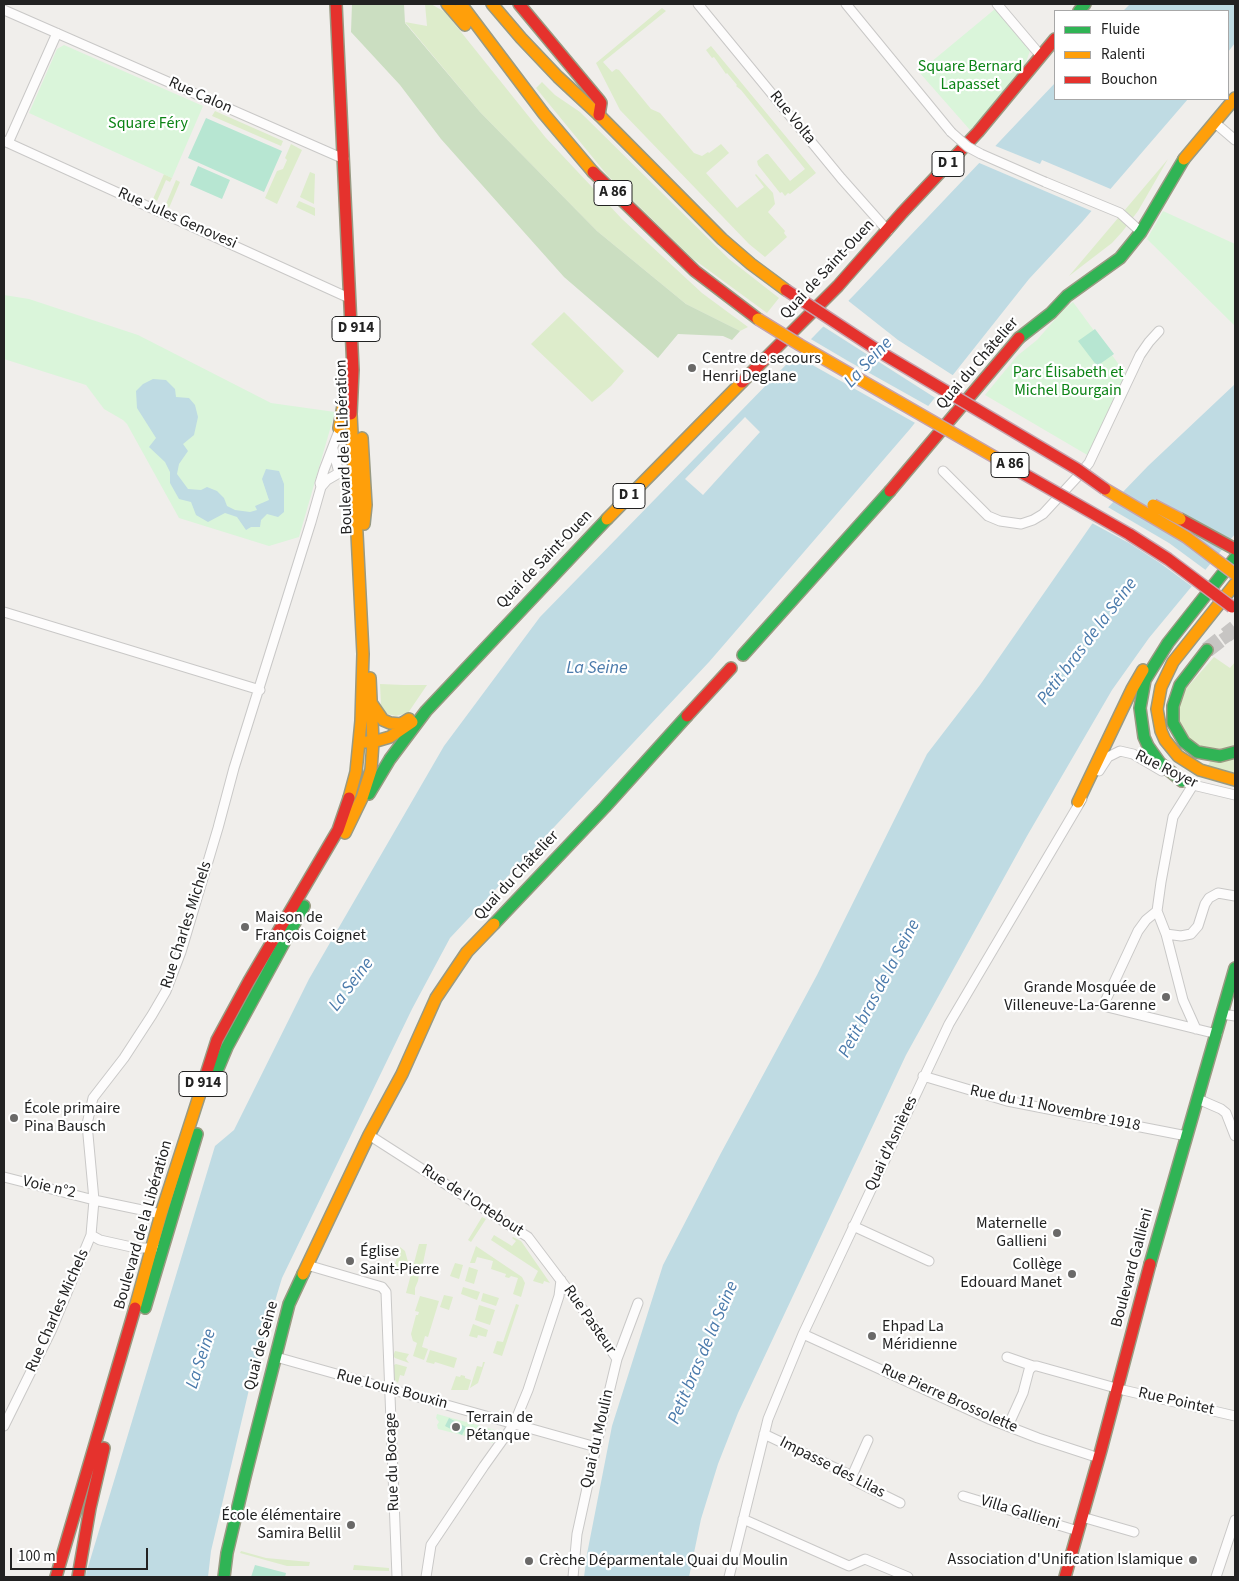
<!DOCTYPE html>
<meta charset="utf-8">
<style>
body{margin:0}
#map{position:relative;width:1239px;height:1581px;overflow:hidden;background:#f0eeeb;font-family:"Source Sans 3",sans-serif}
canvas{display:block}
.frame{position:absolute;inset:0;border:5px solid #222;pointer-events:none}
.legend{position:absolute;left:1054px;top:10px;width:175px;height:90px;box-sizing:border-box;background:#fff;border:1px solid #a7a7a7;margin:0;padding:6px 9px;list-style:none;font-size:15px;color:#222}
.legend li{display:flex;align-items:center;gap:10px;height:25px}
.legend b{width:25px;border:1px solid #a7a7a7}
.scale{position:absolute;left:10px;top:1548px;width:138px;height:22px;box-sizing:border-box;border:2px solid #222;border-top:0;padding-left:6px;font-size:15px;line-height:18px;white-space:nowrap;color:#222;-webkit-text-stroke:4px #fff;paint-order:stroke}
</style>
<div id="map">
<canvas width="1239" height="1581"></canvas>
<div class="frame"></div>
<ul class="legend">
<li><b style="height:6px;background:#30b455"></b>Fluide</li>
<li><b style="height:6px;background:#ff9f0a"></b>Ralenti</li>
<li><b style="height:6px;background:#e5322d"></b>Bouchon</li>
</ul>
<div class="scale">100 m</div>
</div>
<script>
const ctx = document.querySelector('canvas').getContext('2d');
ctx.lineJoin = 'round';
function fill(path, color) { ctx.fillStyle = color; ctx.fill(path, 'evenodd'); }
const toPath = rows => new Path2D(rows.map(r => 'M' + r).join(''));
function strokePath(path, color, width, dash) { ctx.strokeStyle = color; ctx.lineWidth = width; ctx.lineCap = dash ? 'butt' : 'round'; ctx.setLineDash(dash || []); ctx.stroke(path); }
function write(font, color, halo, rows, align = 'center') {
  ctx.font = font + ' "Source Sans 3",sans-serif'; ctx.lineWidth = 4.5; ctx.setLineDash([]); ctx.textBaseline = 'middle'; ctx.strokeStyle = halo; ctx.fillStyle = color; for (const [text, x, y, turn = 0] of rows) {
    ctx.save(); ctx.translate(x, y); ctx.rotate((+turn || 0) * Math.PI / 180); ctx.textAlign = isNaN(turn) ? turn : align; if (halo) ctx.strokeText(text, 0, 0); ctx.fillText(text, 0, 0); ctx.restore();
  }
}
const grass = toPath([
 [425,4,431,4,445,12,546,138,622,219,702,293,748,327,740,331,686,304,597,231,480,112,405,22,427,26],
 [662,8,666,11,603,62,612,72,616,69,619,70,651,109,660,113,694,153,702,156,708,152,709,153,721,144,729,153,706,173,737,208,764,187,755,175,756,174,773,193,775,204,768,212,785,231,784,233,787,237,765,257,749,244,620,110,596,63],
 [711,46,816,173,790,194,788,193,785,196,782,192,780,193,758,165,757,161,766,154,768,154,790,181,805,169,741,90,736,86,737,85,727,73,726,74,714,57,712,58,706,50],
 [542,82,555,95,580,112,729,259,779,298,767,313,692,258,608,176,536,88],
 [215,111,283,141,281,146,212,116],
 [291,144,302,150,277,204,265,198,277,171,283,169,287,160,285,158],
 [1168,159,1138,211,1122,232,1112,243,1069,276],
 [310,172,315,174,314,204,300,197],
 [164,174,172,178,170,182,166,180,157,201,153,199],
 [176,180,180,182,169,208,166,204],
 [299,201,315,208,315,216,296,207],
 [564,312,624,371,611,386,592,402,531,344],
 [1214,657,1230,668,1235,662,1235,745,1220,751,1204,748,1190,740,1180,725,1178,709,1184,691],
 [380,684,404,685,427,685,408,713,396,716,387,714,381,705],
 [1235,755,1235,773,1207,767,1211,760],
 [482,1217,486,1219,471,1242,468,1240],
 [494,1235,512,1246,516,1241,512,1238,513,1237,521,1241,550,1283,544,1281,543,1284,533,1281,538,1271,491,1240],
 [419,1244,427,1244,422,1268,419,1274,418,1281,415,1288,415,1295,406,1293],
 [476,1246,522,1277,525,1283,521,1297,513,1294,518,1278,511,1276,509,1278,505,1277,506,1274,491,1269,493,1261,477,1257,475,1263,470,1263],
 [400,1247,405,1251,408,1262,406,1268,401,1272,392,1274],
 [455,1263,463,1265,459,1279,450,1276],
 [469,1267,478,1270,474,1284,465,1281],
 [463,1287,480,1292,477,1300,461,1294],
 [483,1293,499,1298,496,1306,481,1301],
 [444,1295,453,1297,449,1310,440,1307],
 [420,1296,439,1301,428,1337,425,1336,422,1347,428,1349,424,1360,413,1356,417,1343,413,1341,411,1334,416,1315,418,1315,419,1312,415,1311],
 [516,1304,519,1305,502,1356,493,1353,497,1341,503,1342],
 [479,1305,495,1310,490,1325,475,1320],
 [473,1324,488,1330,486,1337,478,1335,477,1338,469,1336],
 [430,1350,457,1358,454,1368,435,1362,434,1364,426,1362],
 [395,1351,409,1354,406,1359,409,1363,395,1358,393,1356],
 [483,1362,485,1362,478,1383,470,1388,477,1366,482,1367],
 [396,1364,407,1367,404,1376,400,1375,398,1383,394,1379,394,1365],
 [461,1375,465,1376,465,1378,471,1380,468,1390,451,1390,456,1376,460,1377],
 [241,1551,266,1558,310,1562,309,1566,287,1566,240,1553],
 [354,1565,389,1568,389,1571,353,1570]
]);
const forest = toPath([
 [352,4,404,4,405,23,480,112,597,231,686,304,740,331,732,340,723,336,678,334,658,358,564,277,441,139,400,85,351,32]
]);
const park = toPath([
 [995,9,1030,51,1023,70,970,130,919,72],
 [64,45,203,106,172,178,29,113,57,49],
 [1163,211,1235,244,1235,326,1147,239],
 [4,295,29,299,138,335,271,403,335,412,299,537,269,546,179,518,127,424,123,420,104,409,86,385,4,359],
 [1073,302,1128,377,1089,456,985,395,1017,356,1037,340,1065,308],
 [437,1414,495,1430,498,1435,493,1443,438,1429,437,1425,439,1422,436,1418]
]);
const pitch = toPath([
 [206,118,282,151,264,192,188,158],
 [198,166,230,180,222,199,190,185],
 [1095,329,1114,354,1097,366,1078,341],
 [449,1418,466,1427,462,1435,445,1426],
 [255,1565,286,1573,285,1577,251,1577]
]);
const water = toPath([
 [1130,4,1235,4,1235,43,1228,52,1228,11,1123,11],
 [1055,83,1055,99,1188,99,1082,222,1029,279,910,429,709,662,450,938,412,1009,282,1278,251,1381,211,1551,208,1577,85,1577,215,1146,234,1130,309,979,444,746,540,617,855,294],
 [153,379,166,380,175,389,176,397,189,398,195,405,198,417,194,435,183,444,188,451,179,464,177,474,188,489,201,490,207,487,217,491,224,498,227,506,235,510,250,512,257,510,255,506,269,500,262,479,266,469,279,471,284,484,284,512,278,517,267,514,261,520,260,527,251,527,246,530,237,517,225,513,208,522,196,515,191,502,179,499,170,483,170,472,165,462,149,447,156,438,137,408,136,391,143,384],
 [1235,384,1235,534,1149,638,1112,690,1027,836,906,1055,738,1413,718,1464,701,1519,689,1577,584,1577,587,1554,612,1426,663,1265,721,1153,817,975,927,754,980,685,1092,524,1148,466]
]);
const pier = toPath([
 [993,145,1040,164,1042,160,1113,190,1094,212,977,162],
 [846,299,898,340,954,376,937,399,821,325],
 [809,338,848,361,930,407,917,424,793,354],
 [745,417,760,432,703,495,685,479],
 [1106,506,1169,543,1207,571,1194,588,1160,563,1129,543,1090,522]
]);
const secondaryTunnel = toPath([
 [1207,650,1235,631]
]);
const highwayTunnel = toPath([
 [1207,650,1235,628]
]);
const street = toPath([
 [698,4,841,178,888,231],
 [846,4,951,132],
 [997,4,1041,56],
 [4,10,344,159],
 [1214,122,1235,140],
 [4,141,349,298],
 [8,143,57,33],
 [1045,182,1120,213,1141,232],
 [333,449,339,473],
 [943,471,988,516,1000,521,1021,524,1033,520,1043,514,1079,475,1089,463,1140,355,1149,342,1159,331],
 [321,487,327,480,339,473,358,471],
 [4,612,260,690],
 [1099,771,1108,757,1120,751,1133,754,1162,771],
 [1178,779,1193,785,1235,795],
 [1193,785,1173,817,1161,882,1157,911,1146,920,1138,931,1103,1006,1217,1034],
 [1157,911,1166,934,1183,1000,1196,1029],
 [1166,934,1181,936,1191,934,1198,926,1205,904,1209,898,1218,893,1235,896],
 [1222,1014,1235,1016],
 [923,1076,1007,1101,1187,1136],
 [1198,1099,1221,1109,1226,1113,1235,1136],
 [369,1135,528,1237,584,1311,617,1359],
 [4,1177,94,1200,161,1214],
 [853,1226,929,1261],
 [91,1235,100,1240,136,1248,156,1248],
 [307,1265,382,1287,386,1292,397,1577],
 [803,1334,989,1419,1038,1438,1099,1458],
 [276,1357,596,1447],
 [1007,1357,1033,1366,1037,1366,1123,1390,1235,1416],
 [4,1426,52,1329,91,1235,94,1200,87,1124,93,1098,124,1058,152,1015,166,991,181,952,218,828,234,768,311,522,321,487,320,483,324,470,342,423],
 [1008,1426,1023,1393,1029,1370,1033,1366],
 [764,1434,852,1476,853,1480,900,1503],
 [852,1476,868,1440],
 [963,1496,1078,1531],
 [1082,1517,1134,1532],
 [743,1519,849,1566,865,1559,908,1577],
 [426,1577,431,1545,484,1466,514,1424,528,1390,559,1296,561,1280],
 [573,1577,577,1534,596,1447,617,1359,638,1303],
 [729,1577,768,1419,803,1334,949,1024,1082,799],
 [1216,1577,1235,1520]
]);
const fast = toPath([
 [1079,11,1085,4],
 [1019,338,1051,313,1067,296,1120,258,1141,232,1184,159],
 [1207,650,1180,685,1173,706,1173,723,1184,742,1197,752,1220,756,1235,752],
 [743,655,890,491],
 [1182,781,1160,763,1148,746,1144,737,1140,708,1145,680,1168,643,1235,558],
 [369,794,390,759,426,711,607,519],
 [494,924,605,807,687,716],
 [214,1078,227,1047,304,906],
 [1150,1264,1235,968],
 [145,1308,197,1134],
 [224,1577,227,1553,245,1477,289,1304,303,1274]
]);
const slow = toPath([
 [447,4,465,25],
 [461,4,544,114,593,172],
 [492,4,521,38,558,77,599,115,722,239,751,264,786,290],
 [1184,159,1235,98],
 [339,428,345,395],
 [362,438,366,505,364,524],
 [607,519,742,382],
 [1235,584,1173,662,1161,687,1157,709,1161,731,1165,740,1178,756,1200,770,1235,780],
 [372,704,383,720,390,723,401,724,409,719],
 [366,742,373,742,390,737,412,722],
 [349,798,356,772,361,721,363,654,351,414],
 [1078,802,1132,689,1143,670],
 [345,833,362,798,371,770,373,742,370,678],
 [303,1274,369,1135,402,1074,436,998,467,952,494,924],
 [135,1308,161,1214,203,1084]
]);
const jam = toPath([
 [336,4,353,370,351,414],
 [519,4,599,100,601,103,599,115],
 [593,172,695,271,758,319],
 [742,382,838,286,902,213,978,132,1055,39],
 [890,491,1019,338],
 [1180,519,1235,549],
 [687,716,731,668],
 [203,1084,217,1040,249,981,338,830,349,798],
 [56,1577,135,1308],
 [78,1577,90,1508,104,1448],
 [1065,1577,1101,1450,1150,1264]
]);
const streetBridge = toPath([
 [951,132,968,147,981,154,1045,182]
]);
const slowBridge = toPath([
 [758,319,800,345,1024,474],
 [1105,489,1186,537,1235,574],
 [1153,505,1180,519]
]);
const jamBridge = toPath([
 [786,290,885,355,1077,469,1105,489],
 [1024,474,1129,534,1168,559,1232,607]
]);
const markers = [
 [692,368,5,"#6a6968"],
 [245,927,5,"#6a6968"],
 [1166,997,5,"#6a6968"],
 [14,1118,5,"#6a6968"],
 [1057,1233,5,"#6a6968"],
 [350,1261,5,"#6a6968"],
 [1072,1274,5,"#6a6968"],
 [872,1336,5,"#6a6968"],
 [456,1427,5,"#6a6968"],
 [351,1525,5,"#6a6968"],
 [1193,1560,5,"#6a6968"],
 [529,1561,5,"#6a6968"]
];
const shields = [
 [948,164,32],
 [613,193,38],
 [356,329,48],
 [1010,465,38],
 [629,496,32],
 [203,1084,48]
];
const shieldNames = [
 ["D 1",948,164],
 ["A 86",613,193],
 ["D 914",356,329],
 ["A 86",1010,465],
 ["D 1",629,496],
 ["D 914",203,1084]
];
const parkNames = [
 ["Square Bernard",970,67],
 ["Lapasset",970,85],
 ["Square Féry",148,124],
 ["Parc Élisabeth et",1068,373],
 ["Michel Bourgain",1068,391]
];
const streetNames = [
 ["Rue Calon",200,96,24],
 ["Rue Volta",792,118,51],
 ["Rue Jules Genovesi",177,219,24],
 ["Quai de Saint-Ouen",828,270,-47],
 ["Quai du Châtelier",978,364,-49],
 ["Boulevard de la Libération",345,447,-92],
 ["Quai de Saint-Ouen",545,560,-46],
 ["Rue Royer",1166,770,26],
 ["Quai du Châtelier",517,876,-47],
 ["Rue Charles Michels",187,925,-72],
 ["Rue du 11 Novembre 1918",1055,1109,12],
 ["Quai d'Asnières",892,1144,-65],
 ["Voie n°2",49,1188,13],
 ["Rue de l'Ortebout",472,1201,33],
 ["Boulevard de la Libération",144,1225,-74],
 ["Boulevard Gallieni",1133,1268,-75],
 ["Rue Charles Michels",58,1311,-66],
 ["Rue Pasteur",589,1320,55],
 ["Quai de Seine",262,1346,-75],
 ["Rue Louis Bouxin",392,1390,15],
 ["Rue Pierre Brossolette",949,1399,24],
 ["Rue Pointet",1176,1402,13],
 ["Quai du Moulin",598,1439,-77],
 ["Rue du Bocage",393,1462,-92],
 ["Impasse des Lilas",832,1468,27],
 ["Villa Gallieni",1020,1513,17]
];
const poiNames = [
 ["Centre de secours",702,359],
 ["Henri Deglane",702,377],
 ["Maison de",255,918],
 ["François Coignet",255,936],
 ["Grande Mosquée de",1156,988,"right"],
 ["Villeneuve-La-Garenne",1156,1006,"right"],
 ["École primaire",24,1109],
 ["Pina Bausch",24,1127],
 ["Maternelle",1047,1224,"right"],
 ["Gallieni",1047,1242,"right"],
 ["Église",360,1252],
 ["Saint-Pierre",360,1270],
 ["Collège",1062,1265,"right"],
 ["Edouard Manet",1062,1283,"right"],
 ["Ehpad La",882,1327],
 ["Méridienne",882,1345],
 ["Terrain de",466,1418],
 ["Pétanque",466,1436],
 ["École élémentaire",341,1516,"right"],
 ["Samira Bellil",341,1534,"right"],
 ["Association d'Unification Islamique",1183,1560,"right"],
 ["Crèche Déparmentale Quai du Moulin",539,1561]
];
const waterNames = [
 ["La Seine",869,363,-47],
 ["Petit bras de la Seine",1088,642,-53],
 ["La Seine",597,669],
 ["La Seine",352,985,-53],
 ["Petit bras de la Seine",880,989,-62],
 ["Petit bras de la Seine",704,1353,-67],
 ["La Seine",202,1359,-72]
];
fill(grass, '#ddeccb');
fill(forest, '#cbdec1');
fill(park, '#daf5da');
fill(pitch, '#b7e6d2');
fill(water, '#bfdbe3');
fill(pier, '#f0eeeb');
strokePath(secondaryTunnel, '#c7c5c3', 12, [12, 6]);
strokePath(highwayTunnel, '#c7c5c3', 16, [16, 8]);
strokePath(street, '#c9c8c7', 11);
strokePath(fast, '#999a82', 14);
strokePath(slow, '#999a82', 14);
strokePath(jam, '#999a82', 14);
strokePath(street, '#fdfcfc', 9);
strokePath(fast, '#30b455', 11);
strokePath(slow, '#ff9f0a', 11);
strokePath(jam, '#e5322d', 11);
strokePath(streetBridge, '#c9c8c7', 11, []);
strokePath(slowBridge, '#c5a2ac', 14, []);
strokePath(jamBridge, '#c5a2ac', 14, []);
strokePath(streetBridge, '#fdfcfc', 9);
strokePath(slowBridge, '#ff9f0a', 11);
strokePath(jamBridge, '#e5322d', 11);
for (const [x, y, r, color] of markers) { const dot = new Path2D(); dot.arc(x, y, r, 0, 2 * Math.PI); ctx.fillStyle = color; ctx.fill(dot); strokePath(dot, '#fff', 2); }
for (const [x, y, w] of shields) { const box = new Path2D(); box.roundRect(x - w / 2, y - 12.5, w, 25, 4); ctx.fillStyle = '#fff'; ctx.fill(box); strokePath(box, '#222', 1); }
write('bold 15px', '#222', null, shieldNames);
write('16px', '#0c8416', '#fff', parkNames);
write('16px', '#222', '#fff', streetNames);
write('16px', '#222', '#fff', poiNames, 'left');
write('italic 18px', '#4a7aab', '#fff', waterNames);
</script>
